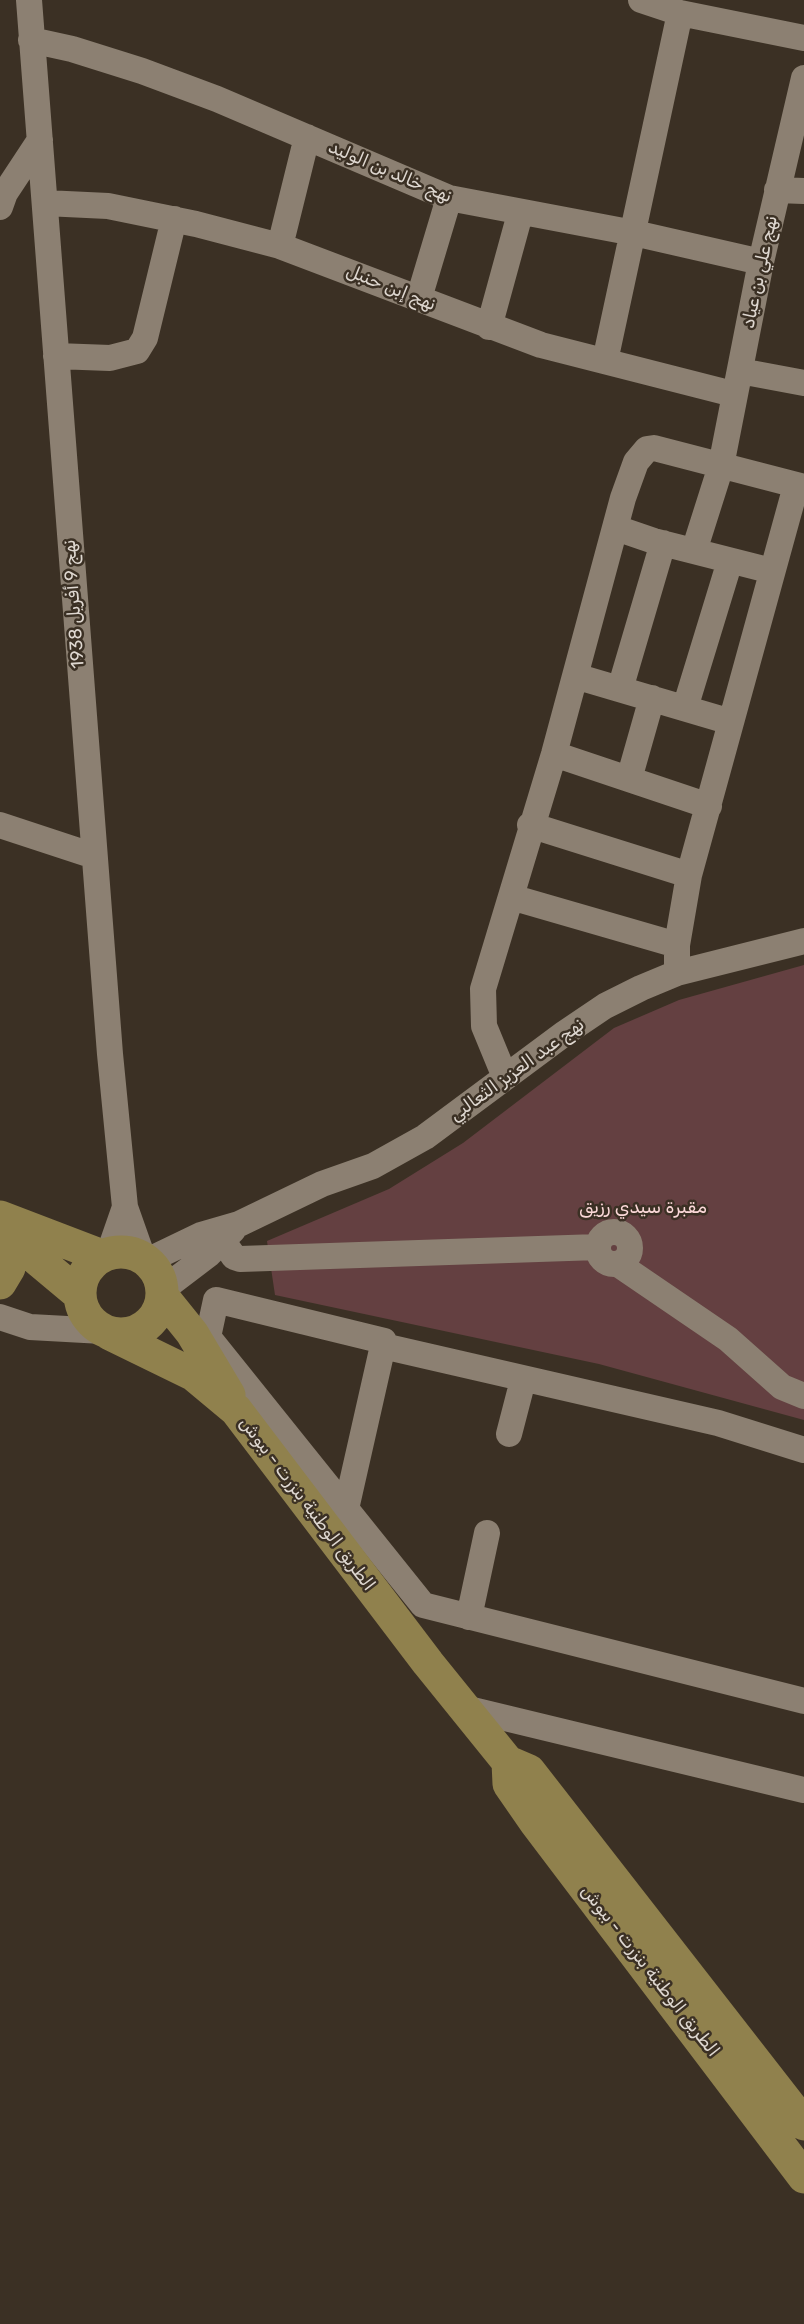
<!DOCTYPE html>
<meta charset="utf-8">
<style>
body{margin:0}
canvas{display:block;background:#3b3024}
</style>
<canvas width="804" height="2324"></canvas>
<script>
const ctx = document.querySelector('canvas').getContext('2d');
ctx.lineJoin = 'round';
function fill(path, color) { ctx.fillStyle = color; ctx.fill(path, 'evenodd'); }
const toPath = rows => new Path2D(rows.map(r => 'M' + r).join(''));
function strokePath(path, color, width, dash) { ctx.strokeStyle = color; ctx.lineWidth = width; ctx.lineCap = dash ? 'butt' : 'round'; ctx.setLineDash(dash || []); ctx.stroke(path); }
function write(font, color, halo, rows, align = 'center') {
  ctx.font = font + ' Rubik,"Noto Naskh Arabic",sans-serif'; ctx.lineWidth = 5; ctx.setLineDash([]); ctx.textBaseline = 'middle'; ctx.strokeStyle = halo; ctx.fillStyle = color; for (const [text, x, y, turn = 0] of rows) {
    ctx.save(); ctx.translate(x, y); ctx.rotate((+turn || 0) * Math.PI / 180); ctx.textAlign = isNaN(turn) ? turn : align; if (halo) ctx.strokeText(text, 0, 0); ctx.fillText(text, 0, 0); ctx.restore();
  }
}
const green = toPath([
 [804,965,804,1420,599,1364,275,1295,267,1241,389,1189,463,1143,614,1028,679,1000]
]);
const minor = toPath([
 [29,0,110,1054,125,1207,143,1258],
 [641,0,680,13,804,38],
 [31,40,72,49,142,71,217,99,449,198,634,233,761,262],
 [777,190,804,191],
 [45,203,108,206,196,224,280,246,541,345,733,394],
 [0,207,5,193,40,140],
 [280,246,307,137],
 [419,298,449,198],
 [489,327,520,214],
 [56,356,110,358,137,351,145,338,174,219],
 [605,361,680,13],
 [740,371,804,383],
 [616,528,654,541,772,571],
 [694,551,721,466,761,262,804,78],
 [575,676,731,722],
 [620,689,663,543],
 [685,708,730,561],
 [554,754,709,806],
 [629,779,652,698],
 [0,825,94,856],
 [530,825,689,875],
 [511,897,677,945],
 [677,973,677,945,689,875,796,486],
 [505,1077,484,1026,483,989,554,754,623,498,636,462,647,449,654,448,804,487],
 '598 1248a16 16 0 1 1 32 0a16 16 0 1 1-32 0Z',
 [223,1241,234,1257,240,1259,598,1247],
 [109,1253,125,1207],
 [147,1261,201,1235,239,1224,322,1184,373,1166,425,1137,565,1033,605,1006,641,988,677,973,804,941],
 [618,1264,728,1339,782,1387,804,1396],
 [162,1290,208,1255,233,1230],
 [0,1317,30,1327,103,1331],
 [383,1346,718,1423,804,1450],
 [509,1434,523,1380],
 [346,1509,384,1341,216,1300,208,1337,423,1605,804,1701],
 [469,1617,487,1533],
 [464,1708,804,1790]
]);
const major = toPath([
 [0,1217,102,1256],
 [7,1234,80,1295],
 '80 1293a41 41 0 1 1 82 0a41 41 0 1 1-82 0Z',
 [0,1283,9,1268,11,1237],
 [163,1297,192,1333,229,1395],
 [110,1334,194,1375,236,1410,428,1663,508,1762,529,1771,804,2124],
 [508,1762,509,1784,536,1823,804,2177]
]);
const streetNames = [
 ["نهج خالد بن الوليد",390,172,23],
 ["نهج علي بن عياد",760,272,-78],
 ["نهج إبن حنبل",391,288,22],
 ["نهج 9 أفريل 1938",74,604,-94],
 ["نهج عبد العزيز الثعالبي",517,1070,-36],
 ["الطريق الوطنية بنزرت - ببوش",307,1504,53],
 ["الطريق الوطنية بنزرت - ببوش",650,1971,52]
];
const parkNames = [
 ["مقبرة سيدي رزيق",643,1208]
];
fill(green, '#644041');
strokePath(minor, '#8c8072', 26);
strokePath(major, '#90814d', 33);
write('18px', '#ded7d0', '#3b3024', streetNames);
write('18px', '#fbd8d8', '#3b3024', parkNames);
</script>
